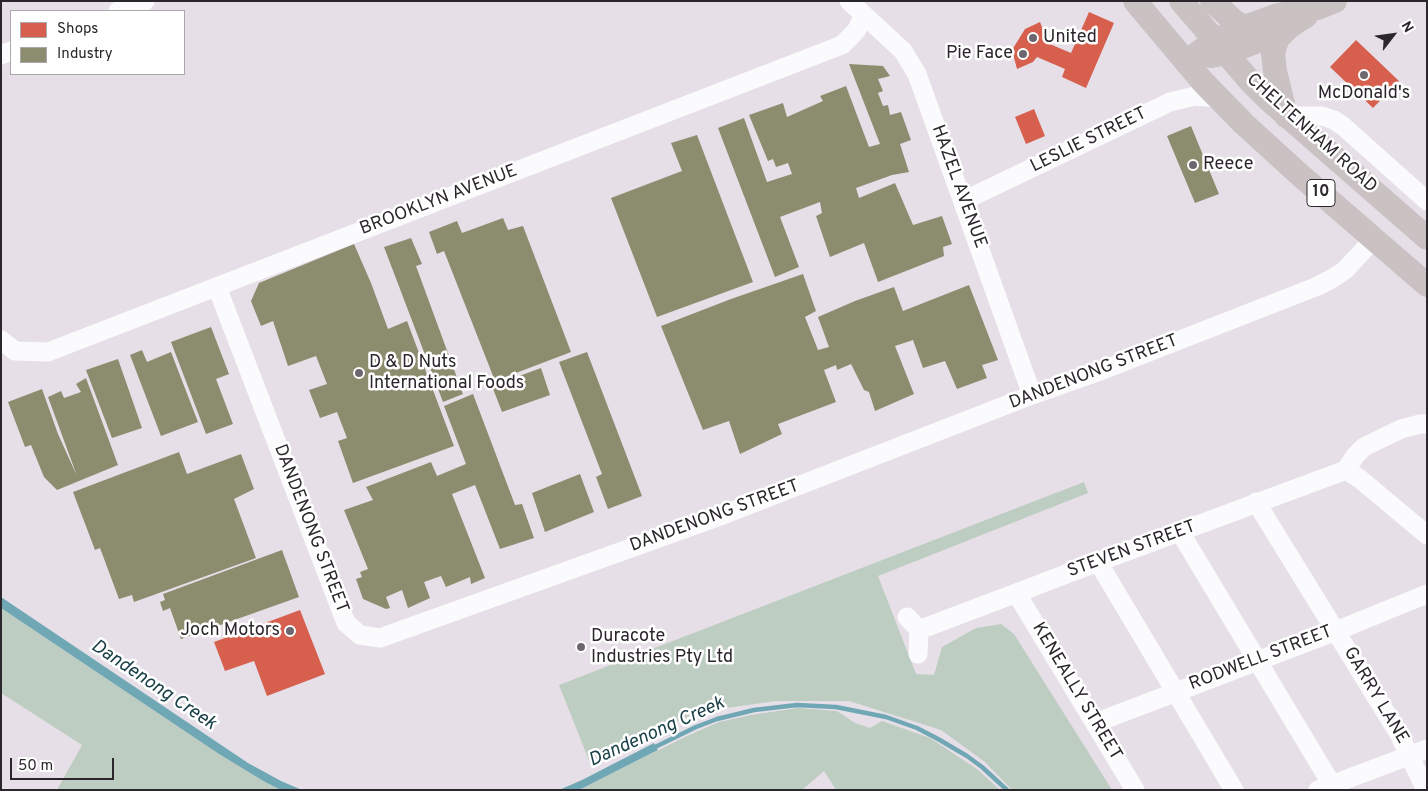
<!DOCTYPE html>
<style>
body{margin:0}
#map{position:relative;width:1428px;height:791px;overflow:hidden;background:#e6dfe8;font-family:Overpass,sans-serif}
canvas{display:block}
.frame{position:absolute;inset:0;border:2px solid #2b262c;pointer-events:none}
.legend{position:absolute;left:10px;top:10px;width:175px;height:65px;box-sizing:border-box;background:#fff;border:1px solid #aaa8ab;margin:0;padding:6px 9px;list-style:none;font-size:15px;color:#2b262c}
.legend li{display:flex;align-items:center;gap:10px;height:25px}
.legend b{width:25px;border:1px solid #aaa8ab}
.north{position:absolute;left:1368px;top:10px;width:50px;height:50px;-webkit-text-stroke:4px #fff;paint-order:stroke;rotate:60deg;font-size:14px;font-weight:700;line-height:20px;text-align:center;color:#2b262c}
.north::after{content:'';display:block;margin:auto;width:18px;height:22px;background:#2b262c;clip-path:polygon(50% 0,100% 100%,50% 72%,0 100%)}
.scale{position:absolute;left:10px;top:758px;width:104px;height:22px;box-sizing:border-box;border:2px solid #2b262c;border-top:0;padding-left:6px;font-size:15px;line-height:18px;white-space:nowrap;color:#2b262c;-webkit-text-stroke:4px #fff;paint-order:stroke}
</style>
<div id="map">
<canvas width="1428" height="791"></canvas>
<div class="frame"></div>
<ul class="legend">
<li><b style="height:14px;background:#d6604d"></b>Shops</li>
<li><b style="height:14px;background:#8c8c6e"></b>Industry</li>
</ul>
<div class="north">N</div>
<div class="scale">50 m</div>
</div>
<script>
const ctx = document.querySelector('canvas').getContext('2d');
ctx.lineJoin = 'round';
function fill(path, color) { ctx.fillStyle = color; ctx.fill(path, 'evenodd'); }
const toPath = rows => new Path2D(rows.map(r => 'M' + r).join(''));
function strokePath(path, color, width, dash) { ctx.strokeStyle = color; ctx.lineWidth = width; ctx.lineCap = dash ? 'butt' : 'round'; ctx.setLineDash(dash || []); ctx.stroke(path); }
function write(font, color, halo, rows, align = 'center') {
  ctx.font = font + ' Overpass,sans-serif'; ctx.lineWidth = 5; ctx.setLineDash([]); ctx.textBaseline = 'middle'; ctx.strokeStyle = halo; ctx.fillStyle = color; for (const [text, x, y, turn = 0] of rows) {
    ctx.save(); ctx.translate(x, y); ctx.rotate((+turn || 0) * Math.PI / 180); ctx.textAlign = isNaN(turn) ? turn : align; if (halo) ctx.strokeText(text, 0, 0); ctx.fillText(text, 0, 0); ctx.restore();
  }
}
const green = toPath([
 [1084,482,1088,493,878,576,916,674,934,675,942,647,976,628,1001,624,1014,634,1112,790,1012,790,985,762,941,730,849,701,776,701,698,712,590,763,559,685],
 [1,608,219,754,265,782,281,790,57,790,82,745,1,693],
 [798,708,837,711,855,723,870,728,882,721,930,738,977,769,1000,790,836,790,824,771,802,790,579,790,687,736,719,722,751,715]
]);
const water = toPath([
 [1,597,248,763,281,781,302,790,281,790,265,782,219,754,1,608],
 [654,743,658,750,579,790,559,790,582,780]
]);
const shops = toPath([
 [1089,12,1114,23,1086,88,1062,77,1065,69,1037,57,1033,62,1017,69,1012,50,1025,29,1040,22,1047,40,1045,42,1071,53],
 [1356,40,1399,81,1373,108,1330,67],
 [1034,109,1045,136,1026,144,1015,117],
 [300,610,325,674,267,696,254,661,225,671,214,642]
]);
const industry = toPath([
 [849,64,883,66,890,76,878,79,883,91,878,93,883,106,888,105,890,115,901,112,911,140,900,144,909,172,892,175,856,188,859,198,895,183,913,225,942,216,952,244,943,247,944,256,878,282,864,243,830,257,816,216,822,213,820,202,780,217,799,267,775,277,718,128,744,118,767,182,792,174,788,163,776,167,773,159,768,161,749,115,783,103,787,117,823,101,820,96,846,86,869,147,880,144],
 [1191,126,1219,194,1195,203,1167,136],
 [697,135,753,282,657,317,611,198,682,171,671,143],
 [503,218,508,230,523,226,571,352,495,381,444,251,437,254,429,232,457,221,462,233],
 [411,238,422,264,416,266,463,394,443,402,384,247],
 [354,244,371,283,388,329,407,321,454,446,353,483,338,441,347,438,337,412,320,418,309,390,327,384,316,356,288,366,273,321,261,326,251,301,259,283],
 [803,274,816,311,805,317,818,350,829,347,818,317,855,301,894,287,903,311,969,285,998,360,982,365,987,378,957,389,945,361,923,368,913,340,895,346,914,394,875,411,869,392,864,390,851,364,837,370,836,365,824,370,836,402,778,424,782,434,740,454,729,421,703,430,661,326,731,299],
 [211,327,229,374,216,379,233,424,206,434,171,342],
 [142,350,147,362,171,352,198,422,161,436,130,355],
 [587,352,642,496,608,509,596,477,602,474,559,362],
 [118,359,142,428,112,438,86,370],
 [541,368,550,395,502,412,492,386],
 [86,378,118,465,57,490,44,477,31,445,25,447,8,402,42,389,58,434,77,476,48,397,61,391,64,398,81,392,76,384],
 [473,394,515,505,522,504,534,538,500,549,475,485,452,494,485,578,471,584,470,577,446,587,441,576,424,582,430,598,408,608,402,590,386,597,390,608,386,609,363,599,356,579,362,577,360,572,368,569,344,510,373,500,366,487,431,462,437,476,466,464,444,406],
 [179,452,187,474,241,454,254,489,234,499,256,558,134,602,132,595,119,599,100,548,95,550,73,492],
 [580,474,594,512,545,532,532,493],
 [282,550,299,597,181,639,170,608,163,611,160,602,165,600,163,594]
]);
const stream = toPath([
 [651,749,696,727,717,719,754,710,797,705,836,707,886,717,917,728,938,739,967,756,982,767,1007,790]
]);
const minor = toPath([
 [849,1,903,51,917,74,1032,395],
 [118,11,145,1],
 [1,55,11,51],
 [1286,116,1322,116,1334,120,1343,126,1427,201],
 [963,201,1170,102,1195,96,1218,98],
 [217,287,346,623,360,635,380,638,723,515,1032,395,1103,370,1318,286,1335,277,1345,270,1375,238],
 [1,340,15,351,48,352,842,45,856,31,864,15],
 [1346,470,1360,479,1427,535],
 [1346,470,1355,456,1364,447,1401,429,1420,424,1427,424],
 [1256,502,1399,734,1426,790],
 [1180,532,1335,790],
 [1098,562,1234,790],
 [1017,594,1135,790],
 [907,617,919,630,918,654],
 [919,630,1098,562,1346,470],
 [1095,723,1336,631,1427,594],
 [1318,790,1427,749]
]);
const major = toPath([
 [1135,1,1203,82,1244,124,1300,175,1427,285],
 [1181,1,1250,81,1269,100,1427,238],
 [1212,1,1235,22,1245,27],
 [1211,56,1226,53,1274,35,1289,27,1306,16],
 [1186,62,1215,40,1245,27,1278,15,1318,8,1335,1],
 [1286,116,1275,71,1273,54,1275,46,1278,38,1288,28]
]);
const markers = [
 [1033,38,5,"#6c676e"],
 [1023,54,5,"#6c676e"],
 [1364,75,5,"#6c676e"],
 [1193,165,5,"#6c676e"],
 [359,373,5,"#6c676e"],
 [290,631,5,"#6c676e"],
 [581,647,5,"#6c676e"]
];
const shields = [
 [1321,193,28]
];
const shieldNames = [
 ["10",1321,193]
];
const poiNames = [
 ["United",1043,38],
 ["Pie Face",1013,54,"right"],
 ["McDonald's",1364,94,"center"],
 ["Reece",1203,165],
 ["D & D Nuts",369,363],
 ["International Foods",369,384],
 ["Joch Motors",280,631,"right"],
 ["Duracote",591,637],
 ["Industries Pty Ltd",591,658]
];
const streetNames = [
 ["CHELTENHAM ROAD",1311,134,42],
 ["LESLIE STREET",1089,141,-26],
 ["HAZEL AVENUE",958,187,70],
 ["BROOKLYN AVENUE",439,201,-21],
 ["DANDENONG STREET",1094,373,-21],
 ["DANDENONG STREET",715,517,-20],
 ["DANDENONG STREET",310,529,69],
 ["STEVEN STREET",1132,550,-20],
 ["RODWELL STREET",1261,659,-21],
 ["KENEALLY STREET",1076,692,59],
 ["GARRY LANE",1375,696,59]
];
const waterNames = [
 ["Dandenong Creek",153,686,34],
 ["Dandenong Creek",657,733,-24]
];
fill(green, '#becdc1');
fill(water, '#6fa8b4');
fill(shops, '#d6604d');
fill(industry, '#8c8c6e');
strokePath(stream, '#6fa8b4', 4.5);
strokePath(minor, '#fbfafc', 19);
strokePath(major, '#cac1c3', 24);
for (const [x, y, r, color] of markers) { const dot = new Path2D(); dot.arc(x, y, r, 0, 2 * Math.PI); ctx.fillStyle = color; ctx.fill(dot); strokePath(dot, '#fff', 2); }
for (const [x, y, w] of shields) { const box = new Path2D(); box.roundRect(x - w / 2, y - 13.5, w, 27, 4); ctx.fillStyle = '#fff'; ctx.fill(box); strokePath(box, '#2b262c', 1); }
write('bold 16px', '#2b262c', null, shieldNames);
write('18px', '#2b262c', '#fff', poiNames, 'left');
write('18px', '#2b262c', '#fff', streetNames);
write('italic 19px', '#1a4148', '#fff', waterNames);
</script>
